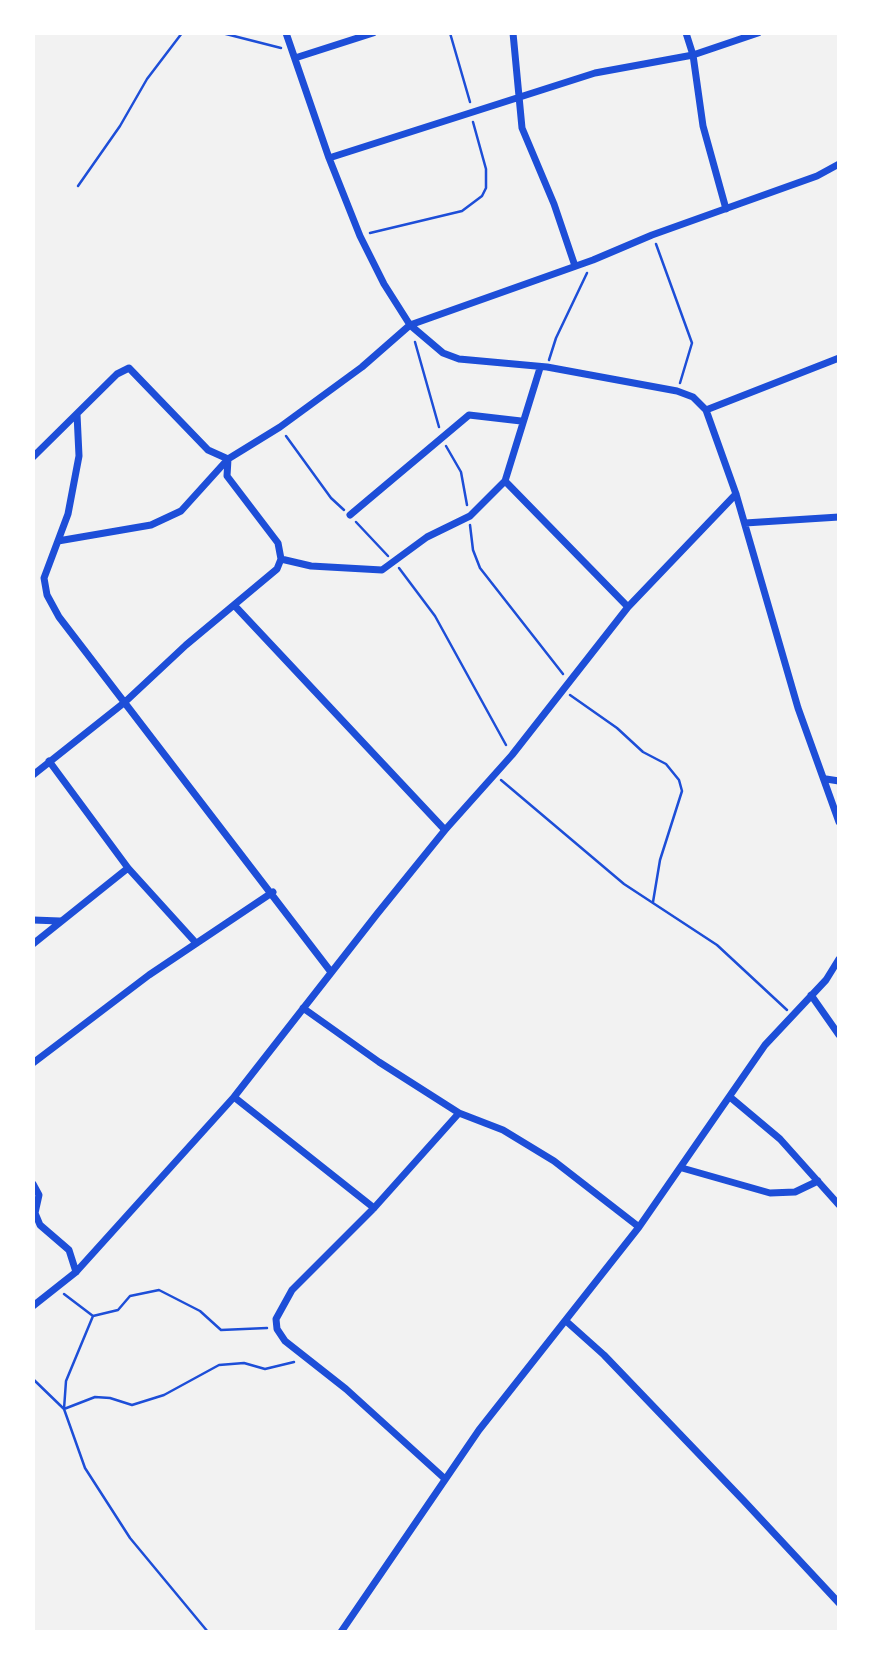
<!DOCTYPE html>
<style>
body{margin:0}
#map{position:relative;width:872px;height:1665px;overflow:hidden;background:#f2f2f2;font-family:Inter,sans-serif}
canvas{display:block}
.frame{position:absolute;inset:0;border:35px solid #fff;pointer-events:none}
</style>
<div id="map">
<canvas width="872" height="1665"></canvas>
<div class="frame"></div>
</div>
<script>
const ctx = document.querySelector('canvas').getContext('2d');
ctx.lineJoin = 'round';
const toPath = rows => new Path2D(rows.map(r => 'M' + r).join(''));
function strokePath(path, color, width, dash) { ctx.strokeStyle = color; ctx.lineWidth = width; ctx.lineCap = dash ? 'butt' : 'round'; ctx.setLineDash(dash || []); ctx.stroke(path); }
const path = toPath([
 [222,33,281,48],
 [450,33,470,102],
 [78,186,120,126,147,79,182,33],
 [370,233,462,211,482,196,486,188,486,169,473,122],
 [656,244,692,343,680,383],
 [415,342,439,427],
 [549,360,556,338,587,273],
 [286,436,331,498,344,510],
 [446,446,461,472,467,505],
 [356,522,388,556],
 [470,525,473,550,480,568,563,674],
 [399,568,435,616,506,745],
 [570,695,617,728,643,752,666,764,679,780,682,791,660,860,653,902],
 [501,780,624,884,717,945,787,1010],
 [64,1294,93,1316,118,1310,130,1296,159,1290,200,1311,221,1330,267,1328],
 [93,1316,66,1381,64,1409,85,1468,130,1538,208,1632],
 [33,1379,64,1409,95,1397,110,1398,132,1405,164,1395,219,1365,244,1363,265,1369,294,1362]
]);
const minor = toPath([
 [286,33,329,158,360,236,384,284,410,325,443,353,459,359,547,367,677,391,693,397,706,410,736,494,798,708,839,822],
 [513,33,522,128,554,204,575,266],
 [686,33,693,55,703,126,726,209],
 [295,58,373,33],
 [329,158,595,73,693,55,758,33],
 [706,410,839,358],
 [77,414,79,456,68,514,44,578,47,595,59,617,331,972],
 [33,457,117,374,129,368,208,450,228,459,181,511,151,525,58,541],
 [505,481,628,607],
 [350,515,469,415,521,421],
 [745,523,839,517],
 [281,559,311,566,382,570,427,537,470,516,505,481,540,368],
 [234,605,445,830],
 [49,761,128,868,196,943],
 [33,775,125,702,186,645,277,569,281,559,278,543,227,476,228,459,280,427,362,367,410,325,593,260,652,235,817,176,839,164],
 [826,779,839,781],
 [33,920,60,921],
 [33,944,128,868],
 [811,995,839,1035],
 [303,1008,379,1062,459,1113,503,1130,554,1161,639,1227],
 [33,1063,149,975,273,892],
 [234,1097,374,1208],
 [730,1097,780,1139,839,1205],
 [682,1168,770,1193,795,1192,818,1181],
 [33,1184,39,1195,35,1213,40,1225,69,1250,76,1272],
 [33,1306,76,1272,234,1097,377,914,445,830,512,755,628,607,736,494],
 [566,1321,604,1355,744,1501,839,1603],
 [444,1478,346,1389,285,1341,277,1329,276,1319,292,1290,374,1208,459,1113],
 [341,1632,479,1430,639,1227,765,1045,826,980,839,959]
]);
strokePath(path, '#1d4ed8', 2.5);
strokePath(minor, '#1d4ed8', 7);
</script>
